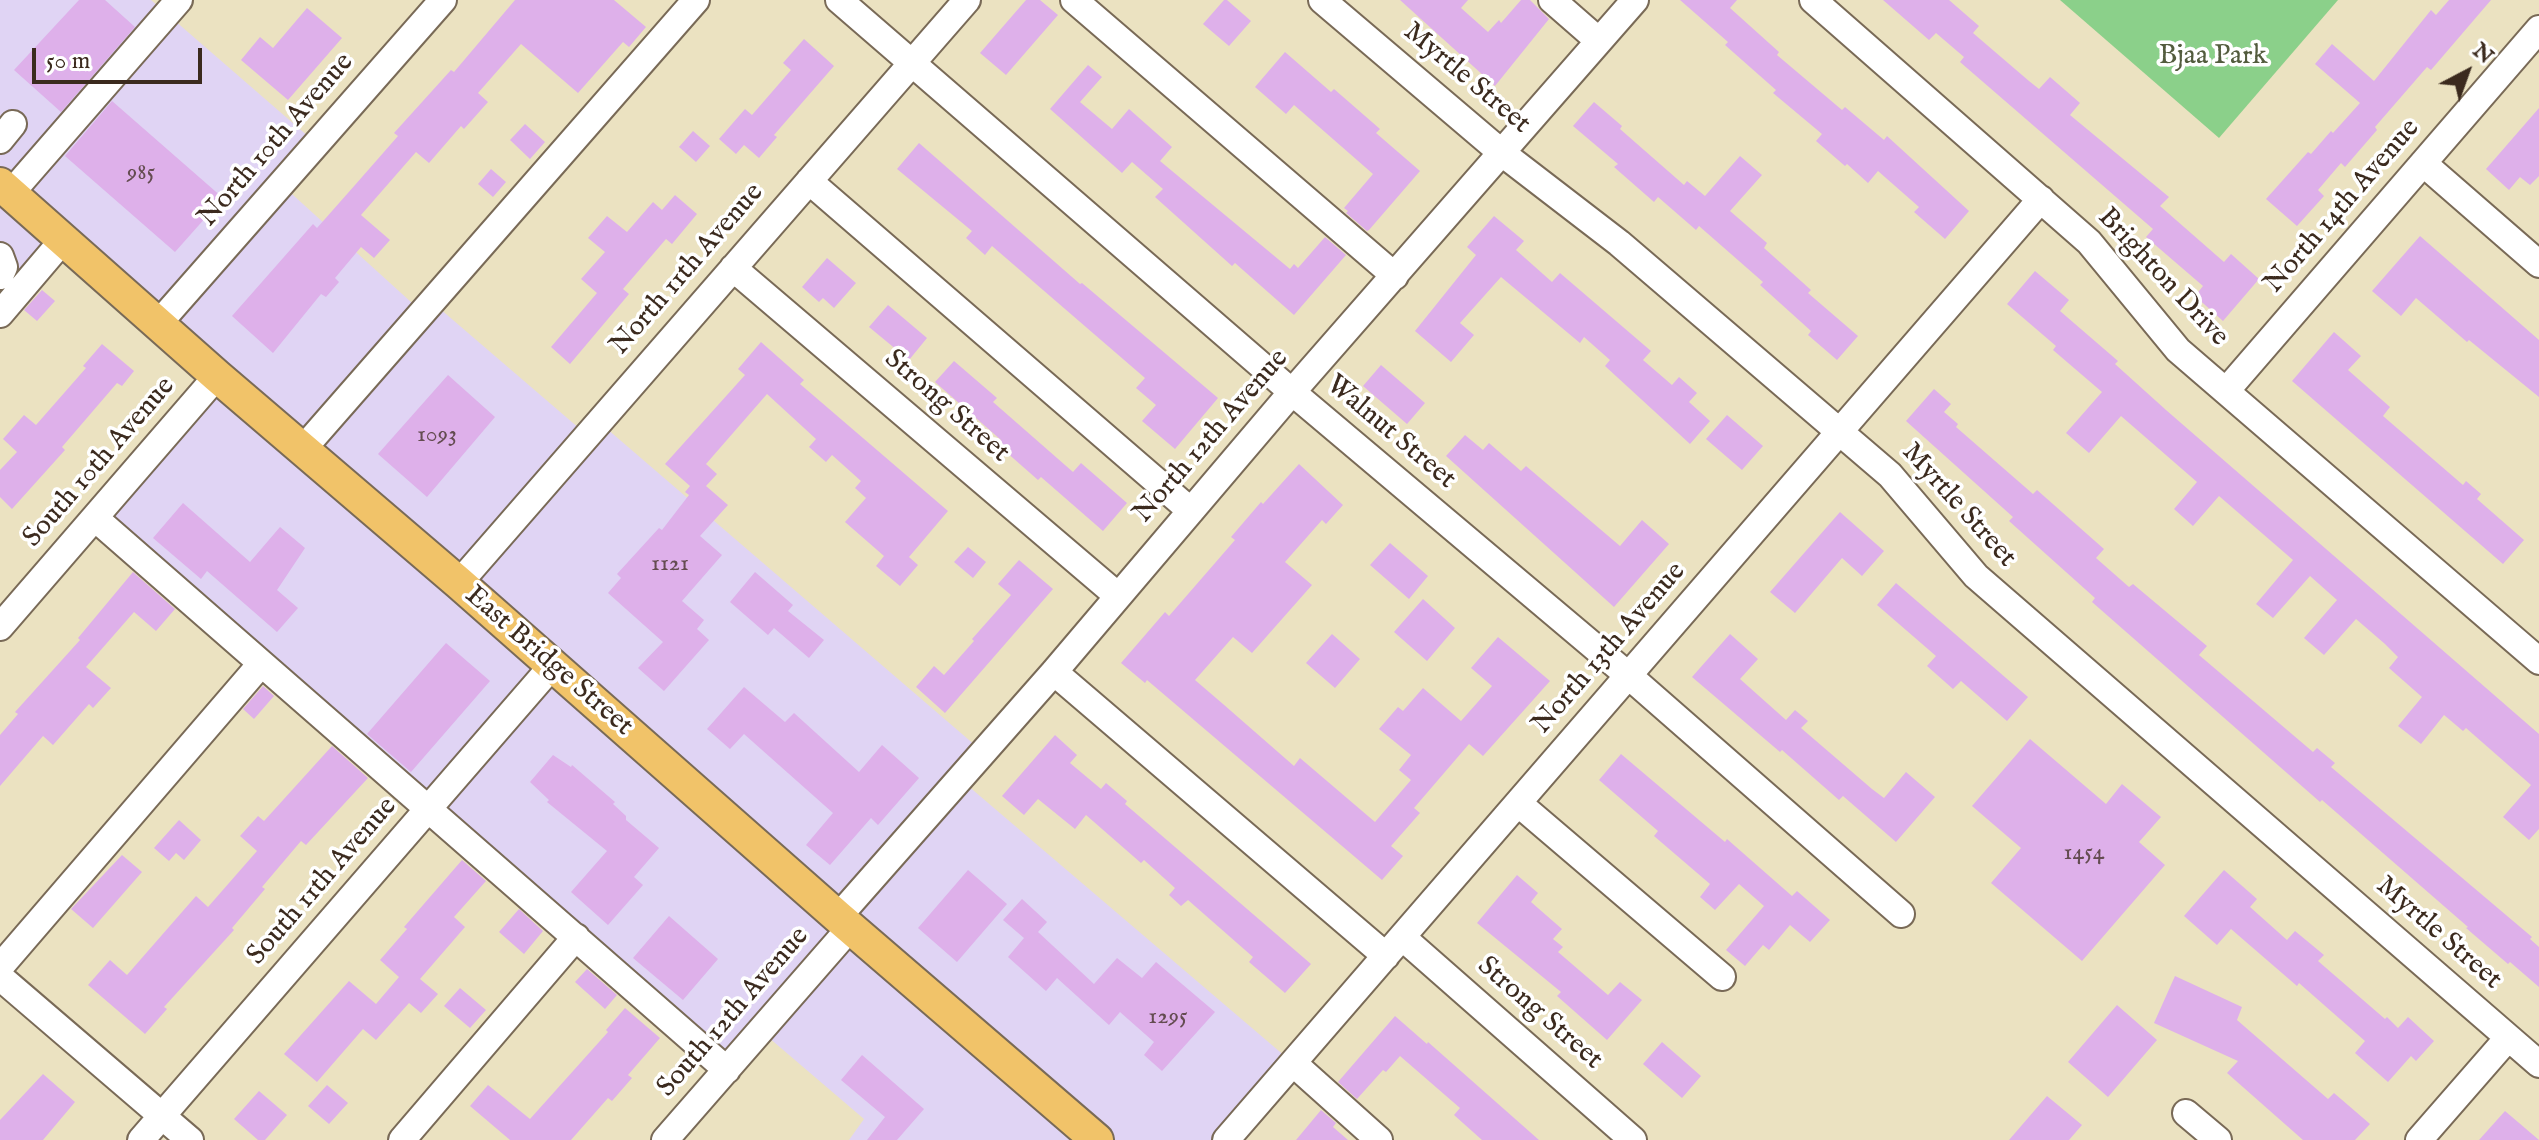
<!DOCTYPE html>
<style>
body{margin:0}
#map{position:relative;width:2539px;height:1140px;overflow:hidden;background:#ebe2c1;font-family:"IM FELL English",serif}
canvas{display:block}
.north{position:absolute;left:2427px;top:32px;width:80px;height:80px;-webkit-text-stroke:6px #fff;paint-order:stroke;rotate:41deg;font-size:22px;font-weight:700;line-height:32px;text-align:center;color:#3b2a1e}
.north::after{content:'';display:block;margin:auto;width:28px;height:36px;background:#3b2a1e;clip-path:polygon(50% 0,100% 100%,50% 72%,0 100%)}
.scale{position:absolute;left:32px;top:48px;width:170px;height:36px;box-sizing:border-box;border:4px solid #3b2a1e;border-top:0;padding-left:10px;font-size:24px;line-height:28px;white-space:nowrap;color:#3b2a1e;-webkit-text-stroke:6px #fff;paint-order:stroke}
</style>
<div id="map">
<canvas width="2539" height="1140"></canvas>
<div class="north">N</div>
<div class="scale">50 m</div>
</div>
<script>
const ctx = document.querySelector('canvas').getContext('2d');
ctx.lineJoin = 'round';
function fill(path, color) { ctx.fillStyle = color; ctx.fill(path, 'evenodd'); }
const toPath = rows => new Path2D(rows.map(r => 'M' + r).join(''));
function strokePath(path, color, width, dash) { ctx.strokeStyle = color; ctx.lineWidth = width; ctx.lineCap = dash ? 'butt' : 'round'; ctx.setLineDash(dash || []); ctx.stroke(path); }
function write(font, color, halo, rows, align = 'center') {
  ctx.font = font + ' "IM FELL English",serif'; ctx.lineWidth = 7; ctx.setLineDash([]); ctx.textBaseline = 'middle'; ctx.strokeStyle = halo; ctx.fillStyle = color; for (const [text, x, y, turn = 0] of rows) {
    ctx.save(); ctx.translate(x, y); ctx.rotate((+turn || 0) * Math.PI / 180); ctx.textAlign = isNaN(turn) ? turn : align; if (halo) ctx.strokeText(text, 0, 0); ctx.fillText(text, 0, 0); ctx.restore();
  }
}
const built = toPath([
 [0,0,151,0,317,144,282,185,422,312,432,302,587,435,599,422,983,752,960,779,1293,1063,1226,1140,849,1140,864,1119,761,1031,727,1070,95,518,216,377,63,240,0,314]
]);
const green = toPath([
 [2060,0,2338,0,2219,138]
]);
const building = toPath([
 [79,0,105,0,135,27,61,112,14,70],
 [515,0,614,0,646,27,629,47,623,42,578,93,521,44,478,93,488,102,464,129,461,126,429,163,416,152,361,215,390,240,374,258,361,247,335,278,339,282,326,297,321,294,273,353,232,316,313,224,317,228,355,185,398,136,394,133,451,70,454,72],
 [1026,0,1040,0,1058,15,1006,75,980,53],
 [1224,0,1227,0,1251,21,1229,46,1203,24],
 [1400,0,1468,0,1461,8,1488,32,1499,20,1501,23,1521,0,1530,0,1549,19,1495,86],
 [1680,0,1737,0,1730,8,1779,52,1777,55,1842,110,1845,107,1884,140,1887,136,1969,211,1945,239,1914,212,1919,207,1878,171,1868,183,1847,164,1845,166,1816,141,1822,134,1773,93,1776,90,1725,45,1728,42],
 [1883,0,1949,0,1979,26,1973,33,2029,81,2039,89,2050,77,2080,103,2070,115,2169,197,2160,206,2224,262,2231,254,2259,279,2223,321,2195,296,2203,286,2146,237,2153,229,1960,62,1964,57,1936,33,1929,40],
 [2449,0,2491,0,2431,70,2427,67,2375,127,2377,130,2345,167,2341,163,2318,190,2324,196,2297,226,2266,199,2308,152,2311,154,2331,131,2333,133,2360,103,2315,64,2332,44,2374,81,2431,10,2436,15],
 [307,8,342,38,288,100,241,60,260,37,273,48],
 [804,39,834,66,774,135,777,137,759,158,744,145,736,154,719,139,745,109,752,115,791,70,783,63],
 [1285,52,1331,92,1334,89,1380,129,1376,133,1420,171,1369,230,1367,231,1346,213,1348,211,1344,208,1373,174,1294,105,1286,114,1255,87],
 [1088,65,1102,77,1080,102,1112,129,1129,109,1172,147,1160,161,1290,269,1294,264,1298,268,1325,237,1346,255,1294,315,1235,263,1232,266,1155,197,1163,189,1132,162,1122,173,1050,109],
 [112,101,223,198,175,252,65,156],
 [1594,102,1622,126,1620,129,1684,185,1687,181,1705,196,1740,156,1762,175,1730,211,1767,243,1764,248,1811,290,1808,293,1858,336,1837,360,1808,335,1811,331,1760,285,1763,282,1699,226,1696,230,1658,197,1654,202,1614,167,1618,164,1573,126],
 [2539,108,2539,176,2530,185,2520,177,2509,190,2486,169],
 [525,124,545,142,530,159,510,140],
 [693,131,710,146,696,162,679,147],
 [919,143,1080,284,1082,283,1218,398,1175,449,1142,421,1156,405,1136,388,1145,378,992,246,985,255,966,238,972,231,897,169],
 [491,169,506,182,493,197,478,184],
 [675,195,697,214,672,244,666,239,623,289,629,294,570,364,551,347,597,293,581,279,605,252,588,238,607,216,627,232,653,202,662,210],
 [1494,216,1524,241,1516,250,1552,282,1560,273,1651,351,1643,360,1672,385,1679,377,1697,393,1689,402,1710,421,1690,444,1605,366,1610,360,1584,337,1580,343,1501,277,1460,323,1474,335,1451,362,1415,331,1476,255,1467,247],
 [2420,236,2539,340,2539,397,2469,340,2467,342,2416,298,2401,316,2372,291],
 [827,258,856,283,834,308,823,298,819,302,802,287],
 [2035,271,2069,300,2060,311,2118,361,2115,364,2166,410,2539,734,2539,829,2529,840,2503,817,2531,785,2466,728,2463,731,2444,715,2421,744,2398,726,2422,697,2389,668,2398,657,2385,644,2356,619,2324,655,2304,638,2337,600,2310,576,2273,618,2256,604,2293,560,2219,496,2193,526,2174,509,2197,482,2121,416,2089,453,2066,433,2102,392,2053,350,2056,346,2007,304],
 [42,290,55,301,37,321,24,310],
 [888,305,927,338,909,360,869,327],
 [2334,332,2361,356,2348,370,2390,407,2383,416,2463,485,2466,481,2481,494,2477,499,2524,540,2503,564,2292,381],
 [761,342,804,380,800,384,948,511,909,557,918,565,900,586,876,566,884,556,845,522,866,498,855,488,861,481,832,455,826,462,809,447,816,439,767,394,706,464,717,474,706,486,728,505,700,536,722,555,682,601,704,620,697,629,709,640,664,691,638,668,663,642,608,593,621,578,617,574,659,528,662,530,689,495,685,492,690,486,665,464,745,375,738,369],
 [102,344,134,371,122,386,117,383,62,447,65,450,12,509,0,497,0,470,17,452,3,439,24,415,36,425,86,368,83,366],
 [954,361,997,398,993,402,1073,472,1081,463,1127,503,1103,531,1041,477,1038,480,997,444,1001,440,935,382],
 [1381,365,1425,403,1407,424,1363,386],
 [448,375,495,417,427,497,378,454],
 [1934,389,1951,404,1944,412,1958,424,1956,427,2033,494,2037,490,2104,549,2096,558,2129,587,2133,584,2207,646,2199,655,2313,752,2317,748,2335,763,2331,767,2532,937,2530,939,2539,947,2539,987,2510,962,2508,964,2466,928,2468,927,2322,800,2320,802,2092,602,2095,598,2009,521,2013,517,1906,421],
 [1727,415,1763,446,1742,470,1706,439],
 [1465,435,1483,450,1489,443,1521,471,1526,466,1620,546,1642,520,1669,544,1614,607,1446,456],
 [1299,464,1343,505,1326,524,1322,520,1285,562,1312,585,1252,653,1233,637,1195,680,1223,704,1294,766,1300,758,1375,822,1411,780,1399,770,1411,755,1379,729,1398,707,1403,711,1423,688,1461,721,1492,686,1471,668,1498,637,1550,681,1483,756,1469,744,1414,808,1420,813,1391,846,1403,856,1382,880,1147,680,1145,683,1121,663,1165,612,1169,616,1235,540,1231,537,1261,502,1263,504],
 [183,503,250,562,280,527,305,548,277,590,298,608,277,632,207,571,201,579,153,538],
 [1840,512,1884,551,1862,576,1842,558,1795,613,1770,592],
 [1390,543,1428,576,1409,599,1370,565],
 [968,547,986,562,973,578,954,562],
 [1019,560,1053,589,945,713,916,687,934,666,944,675,974,641,972,639,1011,595,998,584],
 [133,572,175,609,156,631,134,612,86,667,111,688,93,708,89,704,53,745,43,736,0,786,0,735,18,714,15,712,80,640,78,638],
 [755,572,793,605,788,611,824,640,809,658,774,628,768,635,730,602],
 [1896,583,2028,697,2007,721,1961,681,1953,689,1927,666,1936,656,1877,605],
 [1423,599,1455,628,1427,661,1394,632],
 [1332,634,1360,659,1335,688,1306,663],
 [1730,634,1758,659,1740,679,1786,720,1795,710,1808,721,1801,728,1872,789,1884,798,1906,772,1935,797,1896,842,1843,796,1839,800,1782,750,1780,752,1692,677],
 [446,643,490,681,411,772,367,734],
 [263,686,274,696,254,719,243,709],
 [744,687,785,722,794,713,859,772,882,745,919,778,878,825,871,818,830,865,806,845,833,813,744,734,730,749,707,729],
 [1055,735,1077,755,1070,763,1101,789,1106,783,1127,801,1125,804,1311,964,1285,993,1249,962,1253,957,1188,900,1181,906,1169,895,1175,888,1144,860,1141,863,1086,815,1075,829,1038,799,1024,815,1002,796],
 [2030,739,2106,804,2122,784,2161,817,2139,842,2165,865,2082,961,1991,883,2021,848,1972,806],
 [332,746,368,778,306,845,301,841,262,887,265,889,232,928,234,930,164,1007,167,1009,145,1034,88,985,110,960,127,975,196,896,208,907,257,851,240,836,258,816,264,821],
 [1621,754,1725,842,1727,839,1792,896,1797,891,1830,920,1810,942,1790,925,1769,950,1763,945,1745,966,1726,950,1764,906,1739,884,1715,910,1700,897,1710,884,1654,836,1658,831,1599,780],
 [553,755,571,767,572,765,615,802,613,804,626,816,626,820,659,848,634,877,643,885,608,925,571,892,607,851,547,802,549,800,530,782],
 [179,820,201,840,184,860,176,853,169,861,154,848],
 [122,855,142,872,93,928,71,909],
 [462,860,486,881,454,917,465,927,420,979,438,994,421,1013,409,1003,376,1040,363,1029,317,1082,284,1054,349,981,376,1004,399,977,380,960,407,929,404,927],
 [968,870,1007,904,957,962,918,928],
 [2224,870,2257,899,2250,907,2287,940,2295,931,2324,955,2318,961,2385,1019,2387,1017,2398,1028,2408,1017,2434,1041,2416,1061,2411,1056,2388,1082,2355,1053,2365,1041,2299,983,2297,986,2231,929,2217,945,2184,916],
 [1517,875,1538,893,1531,902,1562,929,1553,939,1563,947,1558,952,1608,995,1620,982,1642,1000,1607,1040,1557,996,1561,992,1477,923],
 [1022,899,1047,922,1038,932,1094,984,1117,958,1142,978,1156,962,1215,1012,1162,1071,1144,1055,1154,1042,1120,1012,1109,1025,1057,978,1046,991,1008,957,1024,938,1003,920],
 [519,909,543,931,524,954,499,932],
 [669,916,718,959,683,1000,633,958],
 [587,969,617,995,605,1009,575,982],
 [2175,976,2242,1007,2237,1020,2328,1099,2334,1093,2370,1124,2355,1140,2303,1140,2227,1073,2238,1061,2154,1023],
 [460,988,486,1010,470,1028,444,1006],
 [2117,1005,2157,1040,2108,1097,2068,1062],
 [625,1008,660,1038,628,1075,632,1078,612,1101,608,1098,571,1140,510,1140,470,1106,488,1085,530,1119,608,1032,606,1030],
 [1395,1016,1427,1044,1428,1042,1539,1140,1482,1140,1454,1115,1460,1108,1400,1056,1386,1072,1383,1070,1357,1099,1338,1082],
 [1662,1042,1701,1076,1682,1098,1643,1064],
 [862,1055,924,1109,897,1140,867,1140,885,1117,841,1080],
 [43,1074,75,1102,43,1140,0,1140,0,1120],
 [327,1085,348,1103,329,1124,308,1106],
 [259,1091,287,1115,265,1140,258,1140,234,1119],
 [2047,1096,2082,1125,2069,1140,2009,1140],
 [1321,1110,1336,1123,1333,1127,1348,1140,1296,1140],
 [2505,1111,2539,1140,2479,1140]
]);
const minor = toPath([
 [839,0,1292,392,1629,676,1901,914],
 [1074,0,1395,276],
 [1322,0,1502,153,1619,243,1890,475,1976,576,2539,1064],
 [1552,0,1599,41],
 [1813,0,2089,242,2178,350,2539,661],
 [0,140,13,124],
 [2423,163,2539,264],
 [809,181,1191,511],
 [11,193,179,0],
 [0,256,4,267,0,276],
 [733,268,1118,596],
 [0,314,63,240],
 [158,324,443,0],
 [2226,391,2539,29],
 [302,450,696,0],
 [95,518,727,1070],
 [459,583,967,0],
 [0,627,217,376],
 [1054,672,1386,956],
 [1518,803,1722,977],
 [838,917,1054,672,1292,392,1635,0],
 [1402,937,1633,1140],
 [0,967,260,665],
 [0,977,190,1140],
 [1293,1063,1379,1140],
 [2186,1113,2218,1140],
 [141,1140,552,666],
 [402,1140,576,937],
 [665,1140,850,928],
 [1226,1140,2041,199],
 [2419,1140,2508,1038]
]);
const major = toPath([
 [0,184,217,376,459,583,838,917,1097,1140]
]);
const numberNames = [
 ["985",141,174],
 ["1093",437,436],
 ["1121",670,565],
 ["1454",2084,854],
 ["1295",1168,1018]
];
const parkNames = [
 ["Bjaa Park",2213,57]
];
const streetNames = [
 ["Myrtle Street",1466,79,40],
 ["North 10th Avenue",277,141,-49],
 ["North 14th Avenue",2343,207,-49],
 ["North 11th Avenue",688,270,-49],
 ["Brighton Drive",2162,278,47],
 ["Strong Street",946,407,41],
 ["Walnut Street",1390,433,40],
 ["North 12th Avenue",1212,437,-49],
 ["South 10th Avenue",100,463,-49],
 ["Myrtle Street",1958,506,48],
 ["North 13th Avenue",1610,649,-49],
 ["East Bridge Street",548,662,41],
 ["South 11th Avenue",323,882,-49],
 ["Myrtle Street",2438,934,41],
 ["South 12th Avenue",734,1013,-49],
 ["Strong Street",1539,1014,41]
];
fill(built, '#e0d4f4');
fill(green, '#8bd08a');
fill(building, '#deb0ea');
strokePath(minor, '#796a57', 30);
strokePath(major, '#796a57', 36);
strokePath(minor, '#fff', 26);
strokePath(major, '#f1c369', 32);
write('24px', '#644c51', null, numberNames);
write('28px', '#535c3e', '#fff', parkNames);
write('28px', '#3b2a1e', '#fff', streetNames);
</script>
